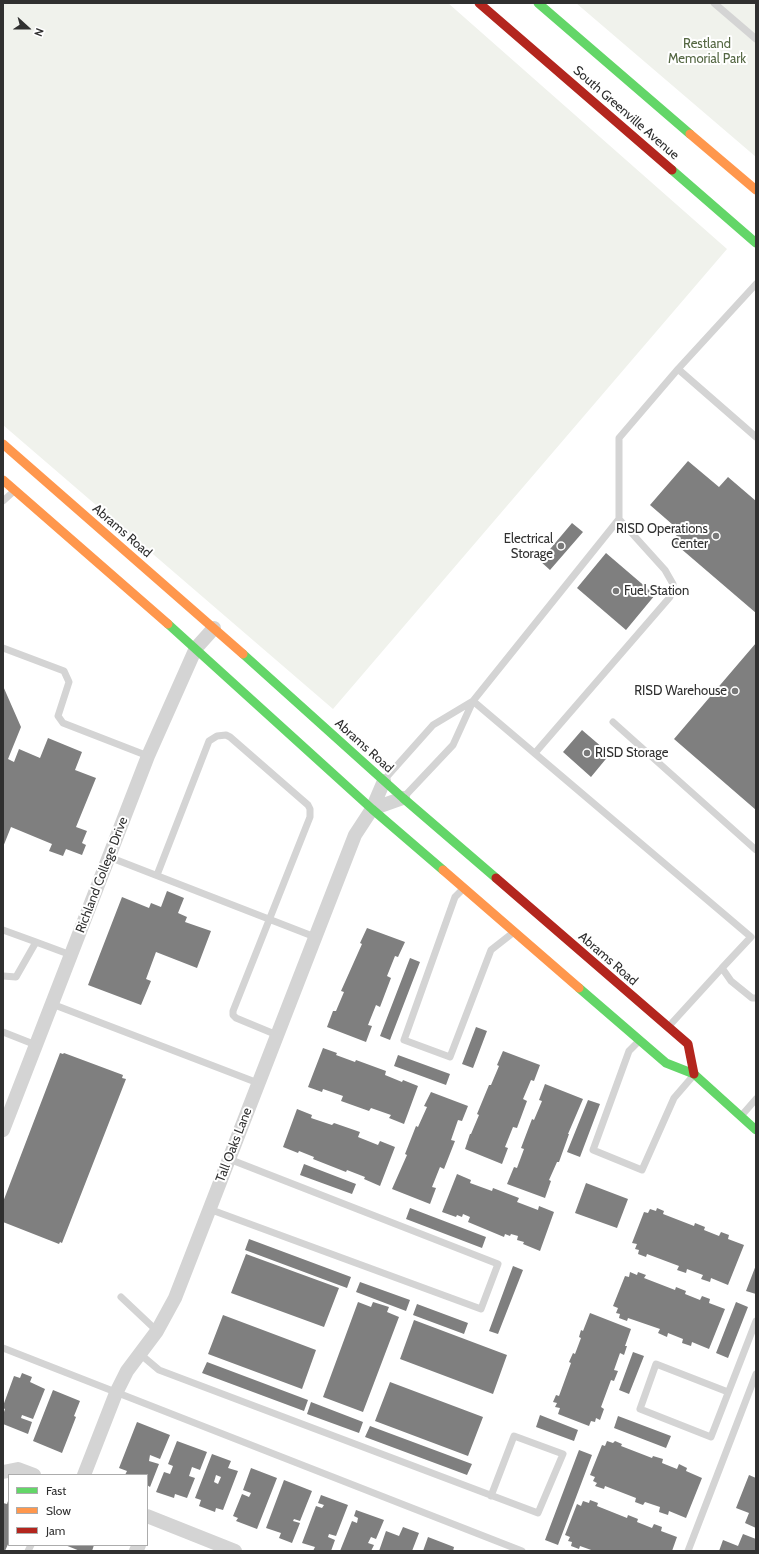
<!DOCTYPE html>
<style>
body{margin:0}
#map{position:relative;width:759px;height:1554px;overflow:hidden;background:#fff;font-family:Cabin,sans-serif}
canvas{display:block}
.frame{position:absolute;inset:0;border:4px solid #303030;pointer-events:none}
.legend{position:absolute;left:8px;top:1474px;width:140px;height:72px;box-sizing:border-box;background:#fff;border:1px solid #acacac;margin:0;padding:5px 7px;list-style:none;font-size:12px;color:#303030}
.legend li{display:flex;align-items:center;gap:8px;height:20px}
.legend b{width:20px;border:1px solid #acacac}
.north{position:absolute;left:8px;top:8px;width:40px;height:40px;-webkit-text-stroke:3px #fff;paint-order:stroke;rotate:111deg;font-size:11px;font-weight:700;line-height:16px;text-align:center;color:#303030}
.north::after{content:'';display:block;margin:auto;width:14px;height:18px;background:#303030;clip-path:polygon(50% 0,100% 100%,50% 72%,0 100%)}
</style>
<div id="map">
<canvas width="759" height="1554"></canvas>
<div class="frame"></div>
<ul class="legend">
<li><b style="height:5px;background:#63d668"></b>Fast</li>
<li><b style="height:5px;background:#ff974d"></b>Slow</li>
<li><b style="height:5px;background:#b3261e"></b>Jam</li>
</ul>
<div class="north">N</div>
</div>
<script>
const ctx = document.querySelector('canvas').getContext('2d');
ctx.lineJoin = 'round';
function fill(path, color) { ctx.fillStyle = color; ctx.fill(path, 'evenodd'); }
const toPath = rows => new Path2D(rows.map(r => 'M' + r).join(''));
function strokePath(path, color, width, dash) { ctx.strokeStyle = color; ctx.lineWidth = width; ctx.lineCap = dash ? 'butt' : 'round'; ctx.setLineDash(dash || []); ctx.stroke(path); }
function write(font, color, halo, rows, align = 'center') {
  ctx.font = font + ' Cabin,sans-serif'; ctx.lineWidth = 4; ctx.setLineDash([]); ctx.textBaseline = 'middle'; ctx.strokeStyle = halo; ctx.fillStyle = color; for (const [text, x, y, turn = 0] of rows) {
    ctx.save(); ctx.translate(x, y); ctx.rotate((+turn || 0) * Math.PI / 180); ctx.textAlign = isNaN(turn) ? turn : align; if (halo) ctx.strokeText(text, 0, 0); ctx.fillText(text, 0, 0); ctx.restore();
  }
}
const green = toPath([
 [3,3,448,3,727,249,333,709,3,425],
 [576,3,756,3,756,157]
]);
const building = toPath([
 [688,461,719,487,728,477,756,501,756,613,672,541,680,531,650,505],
 [572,523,583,532,550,570,540,561],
 [606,553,655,595,626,630,577,588],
 [756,643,756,810,674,739],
 [3,686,21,727,8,759,14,762,19,749,40,758,48,738,82,752,75,770,96,778,76,827,87,831,82,843,86,845,82,855,66,849,63,856,49,851,52,844,11,827,3,847],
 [582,730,610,754,591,777,563,752],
 [167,891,184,898,178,913,187,917,185,922,211,931,197,968,156,952,146,979,151,981,141,1005,88,985,122,897,149,908,151,903,161,907],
 [367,928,405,942,398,957,395,956,387,976,391,978,380,1007,376,1005,368,1025,372,1026,366,1042,327,1027,333,1011,336,1011,344,992,341,991,362,944,360,943],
 [410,958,420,962,390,1040,380,1036],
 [476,1027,487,1031,473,1068,462,1064],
 [323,1048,337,1053,336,1055,355,1062,356,1060,386,1071,385,1075,402,1082,403,1080,418,1086,404,1124,389,1118,391,1115,371,1108,369,1111,341,1101,343,1096,323,1089,322,1092,308,1087],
 [503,1051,540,1065,534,1081,531,1080,523,1099,527,1101,517,1128,513,1127,505,1147,508,1148,502,1164,465,1149,470,1134,471,1134,479,1115,477,1114,489,1085,491,1085,499,1066,497,1065],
 [60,1053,63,1054,64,1053,123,1075,122,1078,126,1079,62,1243,60,1242,59,1244,3,1222,3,1202],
 [398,1055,450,1074,446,1085,394,1066],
 [545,1084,583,1099,568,1134,569,1134,559,1162,557,1162,549,1180,551,1181,545,1198,507,1184,514,1167,517,1168,524,1149,521,1148,532,1119,534,1120,542,1101,539,1100],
 [431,1092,468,1106,462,1121,458,1120,451,1140,455,1141,444,1169,440,1167,432,1187,436,1188,430,1204,392,1189,407,1155,405,1154,416,1126,418,1127,427,1107,424,1106],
 [588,1100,600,1104,580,1157,567,1152],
 [297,1109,312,1115,311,1118,332,1125,334,1123,360,1132,358,1137,378,1145,380,1141,395,1147,380,1186,364,1179,365,1177,347,1170,346,1172,313,1159,314,1157,299,1151,298,1153,283,1147],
 [304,1164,356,1184,352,1194,300,1175],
 [457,1174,471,1180,470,1183,492,1191,493,1188,519,1198,517,1202,538,1210,539,1206,554,1212,540,1251,523,1244,524,1242,517,1240,518,1236,511,1234,510,1236,505,1234,504,1237,468,1222,470,1217,463,1214,462,1217,457,1215,456,1217,442,1212],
 [586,1183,628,1199,617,1228,575,1213],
 [410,1208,486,1237,482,1248,406,1219],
 [657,1208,664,1211,663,1214,694,1226,695,1223,705,1227,704,1230,719,1236,721,1232,729,1235,728,1239,744,1245,728,1285,711,1278,710,1282,701,1279,703,1275,687,1269,686,1273,677,1270,679,1266,647,1254,646,1257,638,1254,639,1250,635,1249,637,1244,632,1243,644,1212,648,1213,650,1209,656,1211],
 [249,1239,351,1277,347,1288,245,1250],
 [246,1254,339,1288,324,1327,231,1293],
 [756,1265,756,1294,746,1291],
 [513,1266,523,1270,498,1334,489,1331],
 [630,1272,637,1275,638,1272,646,1275,644,1278,675,1290,676,1287,686,1291,685,1294,700,1300,702,1296,710,1299,709,1303,725,1309,709,1349,692,1342,691,1346,682,1343,683,1339,668,1333,667,1337,658,1333,660,1329,628,1318,627,1321,619,1318,620,1314,616,1313,618,1308,613,1306,625,1276,629,1277],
 [360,1282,410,1300,406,1311,356,1292],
 [358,1302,371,1307,373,1302,389,1307,387,1312,399,1317,363,1412,323,1397],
 [736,1302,748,1307,728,1358,716,1353],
 [417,1304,468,1323,464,1334,413,1315],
 [590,1313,631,1329,625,1346,627,1346,624,1355,620,1353,614,1370,618,1371,614,1381,611,1380,601,1407,604,1409,600,1420,596,1418,595,1422,591,1421,589,1426,558,1414,560,1408,555,1407,557,1403,553,1402,556,1395,559,1396,571,1363,569,1362,573,1353,575,1354,581,1338,579,1337,581,1330,583,1331],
 [223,1315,316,1350,302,1389,208,1354],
 [414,1320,507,1355,493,1394,400,1359],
 [633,1352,644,1356,629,1394,619,1390],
 [207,1362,308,1400,304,1411,202,1373],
 [22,1373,32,1377,30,1382,45,1389,33,1419,22,1415,21,1418,32,1422,28,1434,3,1424,3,1415,5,1409,3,1408,3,1406,14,1376,20,1378],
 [390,1382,483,1417,468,1456,375,1421],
 [53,1390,80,1401,74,1416,76,1417,62,1453,33,1441],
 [311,1402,363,1422,359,1433,307,1414],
 [540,1415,578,1430,574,1441,536,1427],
 [618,1416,671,1436,666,1448,614,1428],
 [137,1422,170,1435,160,1459,150,1455,149,1461,159,1464,150,1487,147,1485,147,1475,125,1475,127,1471,119,1468],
 [370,1426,472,1464,467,1475,365,1437],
 [177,1441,207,1452,200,1470,192,1467,189,1476,195,1478,187,1498,175,1494,174,1498,156,1492,164,1472,170,1474,173,1466,168,1464],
 [607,1441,613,1443,615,1441,622,1444,621,1446,652,1458,653,1456,663,1459,662,1463,677,1469,679,1464,687,1468,686,1471,702,1478,686,1518,669,1511,668,1515,659,1512,660,1507,645,1502,643,1505,635,1502,636,1498,605,1486,604,1489,595,1486,597,1483,593,1481,595,1477,590,1475,602,1445,605,1446],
 [579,1450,592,1455,558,1545,545,1540],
 [212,1454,231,1461,228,1468,238,1471,223,1510,216,1508,215,1512,199,1506,201,1500,195,1498],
 [216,1475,221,1477,218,1484,214,1482],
 [251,1468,277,1478,257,1529,236,1521,238,1518,233,1516,242,1494,249,1497,251,1493,243,1490],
 [749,1475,756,1478,756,1528,745,1523,749,1513,736,1508],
 [284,1480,312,1491,300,1521,294,1519,293,1521,300,1523,292,1543,279,1538,281,1533,266,1528],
 [321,1495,348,1505,336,1536,329,1534,328,1537,335,1540,331,1551,313,1551,315,1547,302,1543,316,1506,322,1508,324,1505,318,1503],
 [9,1498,9,1542,5,1551,3,1551,3,1503,7,1504],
 [590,1500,598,1503,597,1506,627,1518,628,1515,638,1519,637,1522,652,1528,654,1524,662,1527,661,1531,677,1537,672,1551,594,1551,580,1546,579,1549,571,1546,572,1542,568,1541,570,1537,565,1535,577,1504,581,1506,583,1501,589,1503],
 [356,1510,384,1520,376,1539,371,1537,368,1543,374,1545,371,1551,340,1551,352,1521,357,1523,358,1518,354,1516],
 [403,1527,419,1533,412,1551,379,1551,386,1531,399,1536],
 [743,1534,756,1539,756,1551,719,1551,723,1540,738,1546],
 [428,1537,454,1547,453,1551,423,1551],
 [65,1545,94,1545,92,1551,80,1551]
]);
const lane = toPath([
 [714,3,756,39],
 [678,369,756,437],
 [3,501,13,492],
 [3,648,64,671,69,682,58,716,63,723,148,756],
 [473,701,751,937,722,968,731,981,752,998,756,998],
 [613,722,756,850],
 [535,753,670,597,673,584,665,570,619,519],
 [384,780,433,725,473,701],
 [403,798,453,745,473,701,619,519,619,438,678,369,756,284],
 [109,857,315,937],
 [157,875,209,741,217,736,226,735,230,737,308,805,310,809,310,817,233,1011,233,1015,236,1018,277,1035],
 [463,889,455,897,404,1040,450,1057,491,950,514,932],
 [3,930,36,942],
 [3,976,16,977,36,942,71,955],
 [52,1004,258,1083],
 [670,1025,722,968],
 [3,1032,36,1045],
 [638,1042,629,1051,593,1150,642,1170,674,1098,693,1076],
 [742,1115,756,1099],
 [209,1209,481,1309,498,1264,229,1159],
 [121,1297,157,1331],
 [3,1348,522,1551],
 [140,1354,159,1370,538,1513,563,1454,514,1436,491,1496],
 [728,1392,656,1364,640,1409,711,1437,756,1321],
 [28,1551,31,1545],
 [688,1551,756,1374]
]);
const street = toPath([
 [372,809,403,798],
 [3,1130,148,756,196,648,214,628],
 [3,1472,18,1469,34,1475],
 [84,1475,116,1393,127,1371,157,1331,175,1298,355,835,372,809,384,781],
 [147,1516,235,1551],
 [136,1551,139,1545]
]);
const fast = toPath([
 [538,3,690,134],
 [672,170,756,243],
 [168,624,372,809,443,870],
 [243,654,403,798,496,878],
 [579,988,666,1063,694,1074,756,1130]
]);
const slow = toPath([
 [690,134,756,190],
 [3,444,243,654],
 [3,480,168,624],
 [443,870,579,988]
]);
const jam = toPath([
 [479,3,672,170],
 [496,878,688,1044,694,1074]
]);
const markers = [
 [716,536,4,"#787878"],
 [561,546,4,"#787878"],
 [616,591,4,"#787878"],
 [735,691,4,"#787878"],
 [587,753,4,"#787878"]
];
const parkNames = [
 ["Restland",707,44],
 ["Memorial Park",707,59]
];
const streetNames = [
 ["South Greenville Avenue",626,113,41],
 ["Abrams Road",122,531,41],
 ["Abrams Road",364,746,42],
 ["Richland College Drive",102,875,-69],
 ["Abrams Road",608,959,41],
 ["Tall Oaks Lane",234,1145,-69]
];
const poiNames = [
 ["RISD Operations",708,529],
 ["Center",708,544],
 ["Electrical",553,539],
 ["Storage",553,554],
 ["Fuel Station",624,591,"left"],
 ["RISD Warehouse",727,691],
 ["RISD Storage",595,753,"left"]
];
fill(green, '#f0f2ec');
fill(building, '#7f7f7f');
strokePath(lane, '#d4d4d4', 7);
strokePath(street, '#d4d4d4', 14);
strokePath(fast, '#63d668', 9);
strokePath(slow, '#ff974d', 9);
strokePath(jam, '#b3261e', 9);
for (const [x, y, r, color] of markers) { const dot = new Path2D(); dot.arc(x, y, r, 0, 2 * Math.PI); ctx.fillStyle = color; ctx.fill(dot); strokePath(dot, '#fff', 1.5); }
write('13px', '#546742', '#fff', parkNames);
write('13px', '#303030', '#fff', streetNames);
write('13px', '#303030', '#fff', poiNames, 'right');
</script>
